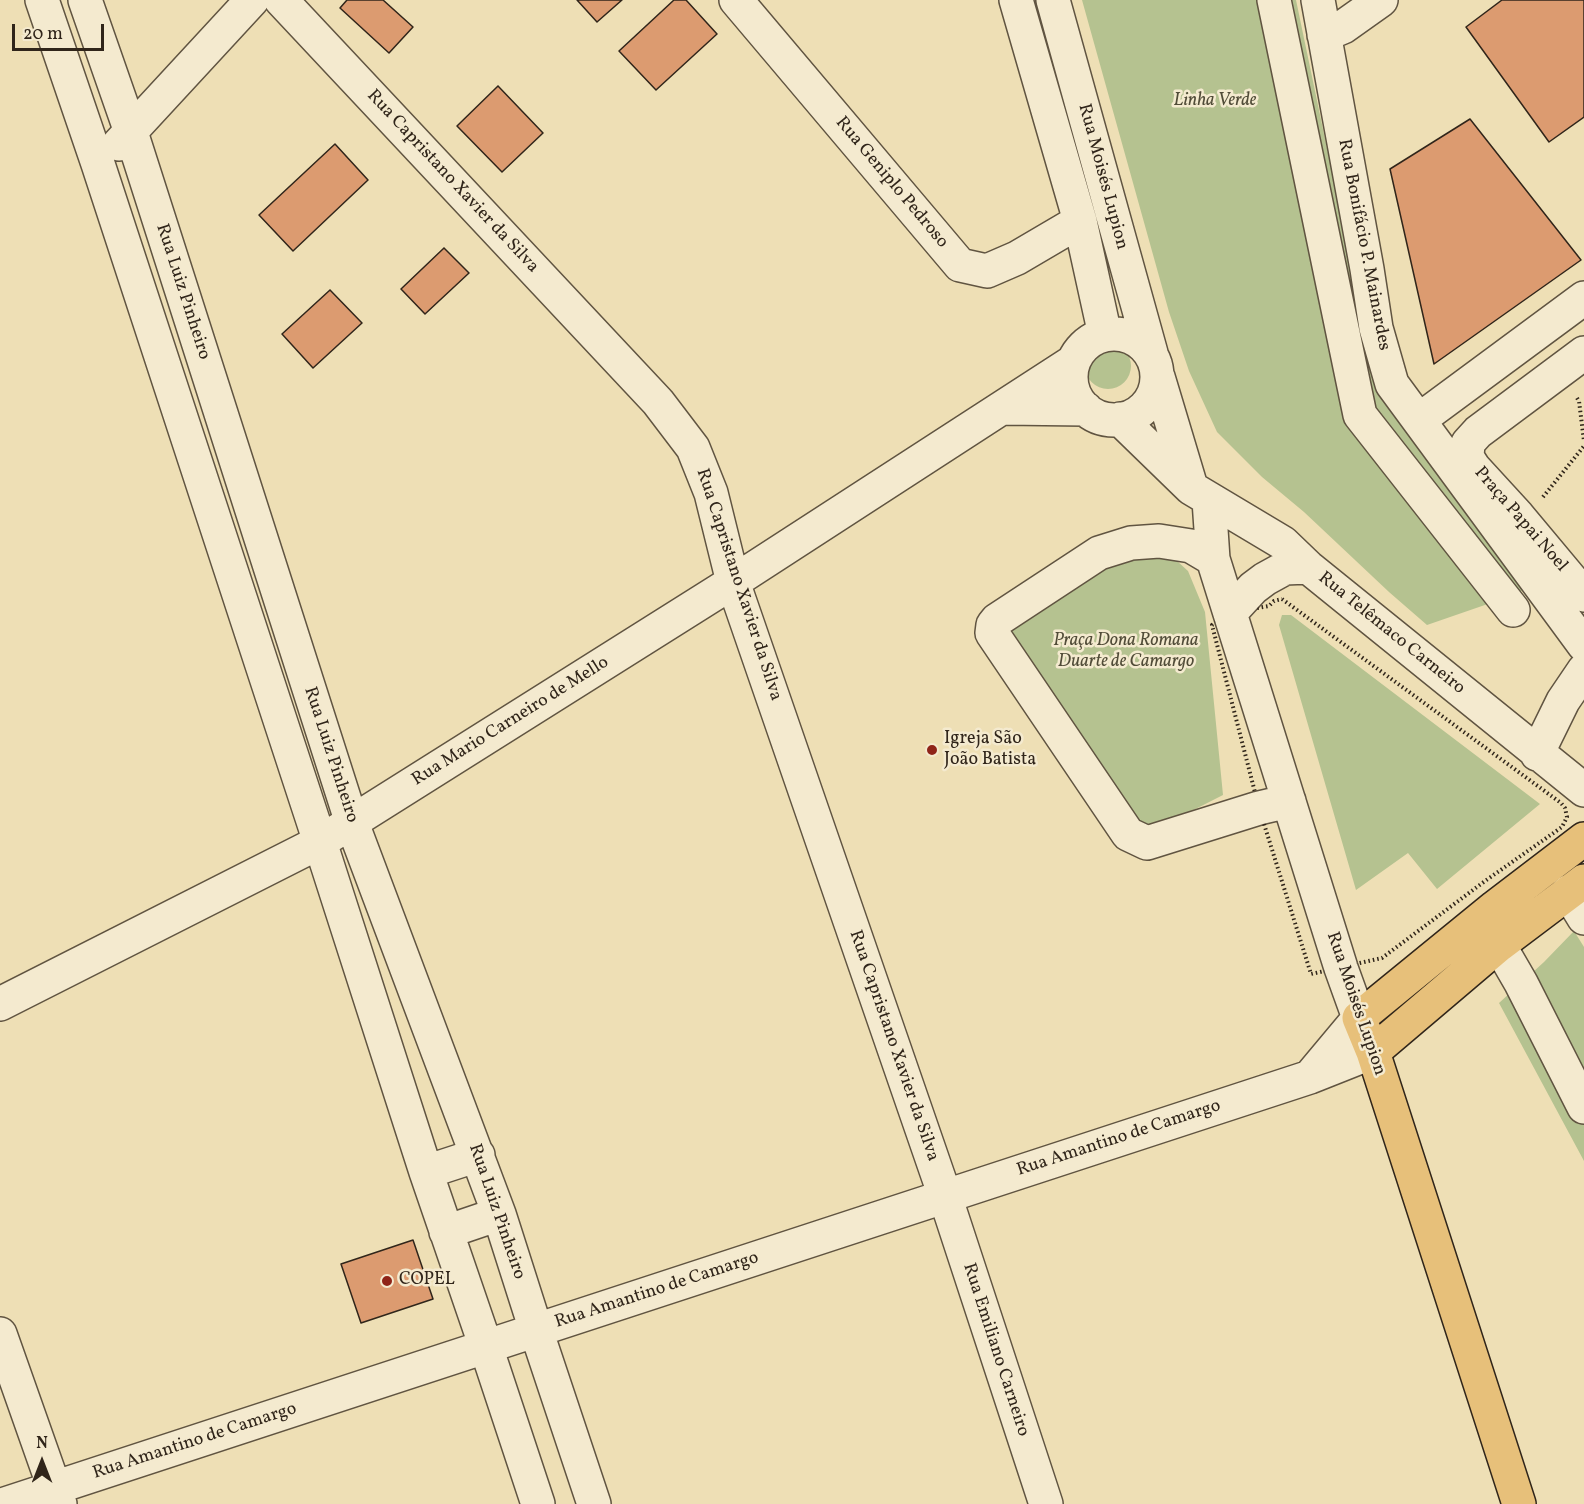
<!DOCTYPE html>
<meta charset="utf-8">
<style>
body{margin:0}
#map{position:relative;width:1584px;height:1504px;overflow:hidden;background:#eedfb5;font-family:Vollkorn,serif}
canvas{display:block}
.north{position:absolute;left:12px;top:1432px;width:60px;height:60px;-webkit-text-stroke:4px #f4eacf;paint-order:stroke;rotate:0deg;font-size:16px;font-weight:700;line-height:24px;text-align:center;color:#30251a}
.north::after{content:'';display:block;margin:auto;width:21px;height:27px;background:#30251a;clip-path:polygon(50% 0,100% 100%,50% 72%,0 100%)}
.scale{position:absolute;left:12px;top:24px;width:92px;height:27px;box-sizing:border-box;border:3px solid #30251a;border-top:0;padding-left:8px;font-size:18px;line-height:21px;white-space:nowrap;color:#30251a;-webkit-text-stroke:4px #f4eacf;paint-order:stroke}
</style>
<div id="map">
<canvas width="1584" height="1504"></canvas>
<div class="north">N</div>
<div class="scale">20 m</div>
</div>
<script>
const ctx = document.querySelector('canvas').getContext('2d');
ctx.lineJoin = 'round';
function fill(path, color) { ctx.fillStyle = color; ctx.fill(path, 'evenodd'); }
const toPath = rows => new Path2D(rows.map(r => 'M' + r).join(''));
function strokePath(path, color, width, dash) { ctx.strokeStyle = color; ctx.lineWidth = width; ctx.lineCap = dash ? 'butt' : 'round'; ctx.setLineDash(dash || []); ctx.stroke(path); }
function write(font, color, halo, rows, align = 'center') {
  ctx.font = font + ' Vollkorn,serif'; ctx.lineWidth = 5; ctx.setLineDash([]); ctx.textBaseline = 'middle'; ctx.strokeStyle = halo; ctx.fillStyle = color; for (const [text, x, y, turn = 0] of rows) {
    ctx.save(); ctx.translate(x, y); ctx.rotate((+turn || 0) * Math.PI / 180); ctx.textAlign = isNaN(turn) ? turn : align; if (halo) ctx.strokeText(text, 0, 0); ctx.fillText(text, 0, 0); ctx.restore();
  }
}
const green = toPath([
 [1082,0,1296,0,1366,335,1525,589,1508,597,1427,625,1389,592,1304,512,1262,477,1217,432,1189,371,1169,312],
 '1085 366a23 23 0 1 1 46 0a23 23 0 1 1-46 0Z',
 [1166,551,1188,571,1205,612,1223,795,1150,832,1138,827,1011,630,1110,563],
 [1282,615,1291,615,1540,804,1437,889,1408,853,1356,890,1279,625],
 [1574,931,1584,947,1584,1161,1499,1003,1544,962]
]);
const building = toPath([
 [347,0,383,0,413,27,389,53,340,8,347,0],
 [577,0,622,0,597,22,577,0],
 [674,0,686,0,717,34,656,90,619,51,674,0],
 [1502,0,1584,0,1584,117,1549,142,1466,27,1502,0],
 [498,86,543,133,502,172,457,126,498,86],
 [1470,119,1581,260,1434,364,1390,169,1470,119],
 [335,144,368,180,293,251,259,215,335,144],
 [444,248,469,273,425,314,401,289,444,248],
 [330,290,362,323,313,368,282,334,330,290],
 [413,1240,433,1299,361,1323,341,1264,413,1240]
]);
const path = toPath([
 [1577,398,1579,401,1584,441],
 [1543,497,1584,446],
 [1282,599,1561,803,1565,808,1567,817,1562,827,1485,881,1382,958,1311,974,1259,808,1212,625,1230,613,1269,606,1274,601,1282,599]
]);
const minor = toPath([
 [42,0,98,164,320,842,426,1172,486,1347,538,1504],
 [85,0,131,132,352,823,499,1214,536,1330,594,1504],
 [281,0,658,402,693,448,711,493,733,582,945,1196,1046,1504],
 [736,0,960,265,987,271,1017,258,1080,221],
 [1016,0,1080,221,1105,335],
 [1053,0,1151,353],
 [1274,0,1360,415,1513,610],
 [1318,0,1367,269,1376,328,1392,384,1584,645],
 [1324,35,1343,27,1381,0],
 [119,144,252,0],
 '1071 377a43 43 0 1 1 86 0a43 43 0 1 1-86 0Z',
 [1584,353,1478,432,1468,443,1467,457,1474,468,1518,516,1584,595],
 [1158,377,1191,487],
 [1003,408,1086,409],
 [1120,419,1191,488,1283,543,1308,567,1584,790],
 [1419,420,1584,298],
 [1209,500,1213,559,1341,968,1359,1018,1313,1073],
 [1213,559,1191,546,1159,541,1131,543,1099,553,997,620,993,625,992,633,1128,834,1147,843,1259,808,1289,801],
 [1230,613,1253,588,1265,579,1285,568,1308,567],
 [1537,754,1563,701,1584,670],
 [1568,892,1584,918],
 [1499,945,1521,983,1584,1107],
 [0,1004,320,842,733,582,1074,361],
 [426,1172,478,1155],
 [446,1232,499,1214],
 [0,1334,60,1504],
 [5,1504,1310,1077,1373,1052]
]);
const major = toPath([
 [1373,1052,1499,945,1584,881],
 [1519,1504,1373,1052,1359,1018,1495,907,1584,839]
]);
const markers = [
 [932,750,6,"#8f2418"],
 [387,1281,6,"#8f2418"]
];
const parkNames = [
 ["Linha Verde",1215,102],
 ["Praça Dona Romana",1126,642],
 ["Duarte de Camargo",1126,663]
];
const streetNames = [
 ["Rua Moisés Lupion",1102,177,75],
 ["Rua Capristano Xavier da Silva",452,182,47],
 ["Rua Geniplo Pedroso",891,183,50],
 ["Rua Bonifácio P. Mainardes",1363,245,79],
 ["Rua Luiz Pinheiro",182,292,72],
 ["Praça Papai Noel",1520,520,49],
 ["Rua Capristano Xavier da Silva",738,585,72],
 ["Rua Telêmaco Carneiro",1391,634,39],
 ["Rua Mario Carneiro de Mello",511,722,-32],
 ["Rua Luiz Pinheiro",330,755,72],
 ["Rua Moisés Lupion",1355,1004,71],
 ["Rua Capristano Xavier da Silva",893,1046,71],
 ["Rua Amantino de Camargo",1119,1139,-18],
 ["Rua Luiz Pinheiro",496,1212,71],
 ["Rua Amantino de Camargo",657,1291,-18],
 ["Rua Emiliano Carneiro",995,1350,72],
 ["Rua Amantino de Camargo",195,1442,-18]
];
const poiNames = [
 ["Igreja São",944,740],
 ["João Batista",944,761],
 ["COPEL",399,1281]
];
fill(green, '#b5c290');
fill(building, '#dc9b70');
strokePath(building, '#30251a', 1.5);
strokePath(minor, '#605441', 36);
strokePath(major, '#30251a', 36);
strokePath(path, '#30251a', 4, [1.5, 3]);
strokePath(minor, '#f4eacf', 33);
strokePath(major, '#e7c07a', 33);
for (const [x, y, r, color] of markers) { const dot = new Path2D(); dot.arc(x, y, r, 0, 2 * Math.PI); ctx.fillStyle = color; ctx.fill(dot); strokePath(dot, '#f4eacf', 2); }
write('italic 18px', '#514c38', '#f4eacf', parkNames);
write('18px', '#30251a', '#f4eacf', streetNames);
write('18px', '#30251a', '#f4eacf', poiNames, 'left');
</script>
